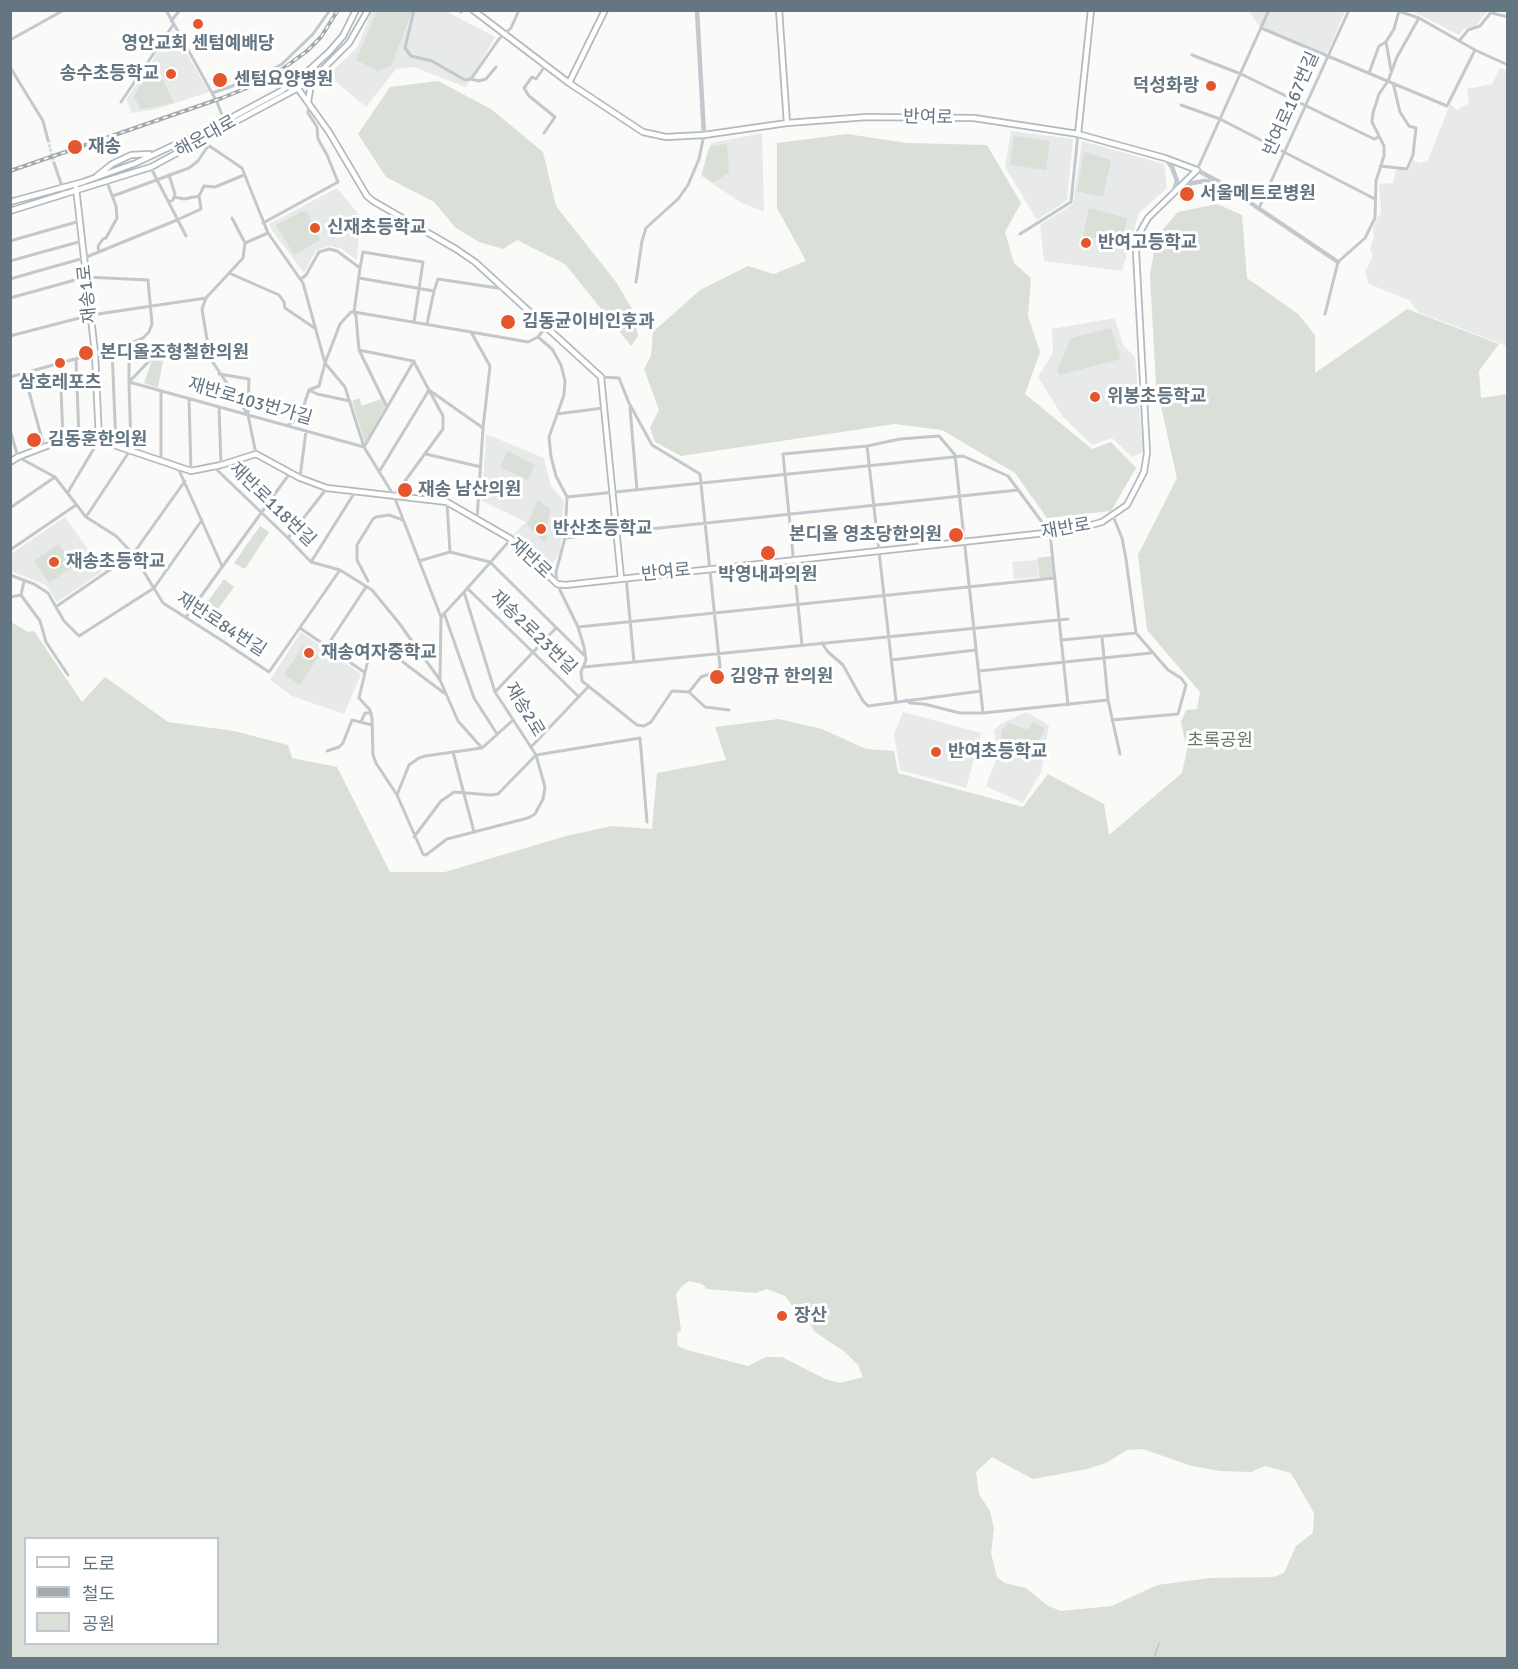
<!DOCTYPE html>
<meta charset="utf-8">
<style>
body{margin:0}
#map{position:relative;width:1518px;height:1669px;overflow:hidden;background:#fafaf8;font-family:Signika,"Noto Sans KR",sans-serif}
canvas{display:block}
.frame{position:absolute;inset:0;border:12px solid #657683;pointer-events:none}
.legend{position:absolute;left:24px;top:1537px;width:195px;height:108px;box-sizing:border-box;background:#fff;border:2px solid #c1c8cd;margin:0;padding:8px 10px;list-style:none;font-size:18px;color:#657683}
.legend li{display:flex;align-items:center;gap:12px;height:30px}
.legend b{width:30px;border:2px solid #c1c8cd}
</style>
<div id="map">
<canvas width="1518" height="1669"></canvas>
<div class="frame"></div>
<ul class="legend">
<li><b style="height:8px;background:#fff"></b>도로</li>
<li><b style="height:8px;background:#a2aab0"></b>철도</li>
<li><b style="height:16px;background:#dadfd7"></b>공원</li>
</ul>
</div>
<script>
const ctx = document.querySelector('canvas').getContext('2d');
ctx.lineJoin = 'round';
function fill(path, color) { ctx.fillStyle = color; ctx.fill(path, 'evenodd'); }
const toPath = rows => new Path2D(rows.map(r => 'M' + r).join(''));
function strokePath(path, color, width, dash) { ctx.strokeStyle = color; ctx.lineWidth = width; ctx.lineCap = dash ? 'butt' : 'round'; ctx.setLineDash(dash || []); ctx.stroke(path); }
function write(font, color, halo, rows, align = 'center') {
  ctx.font = font + ' Signika,"Noto Sans KR",sans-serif'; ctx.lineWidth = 6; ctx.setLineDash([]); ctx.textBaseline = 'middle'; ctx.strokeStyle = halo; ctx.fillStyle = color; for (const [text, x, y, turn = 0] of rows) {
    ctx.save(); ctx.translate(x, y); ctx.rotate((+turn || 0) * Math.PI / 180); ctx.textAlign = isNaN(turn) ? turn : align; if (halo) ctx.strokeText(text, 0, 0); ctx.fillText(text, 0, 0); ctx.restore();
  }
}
const built = toPath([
 [1489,10,1475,26,1464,29,1459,35,1412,11],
 [372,11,446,11,495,37,466,87,414,67,396,69,366,107,328,75,357,48],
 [1249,11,1345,11,1328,51,1325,53,1259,26],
 [173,30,209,92,157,109,132,113,126,100],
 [1500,68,1508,71,1507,346,1418,312,1409,300,1369,284,1365,272,1373,256,1370,249,1374,237,1373,227,1381,212,1379,184,1393,183,1396,169,1409,171,1413,160,1420,163,1428,160,1450,104,1457,110,1469,103,1467,89,1492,84],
 [1011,131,1073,139,1067,200,1037,220,1005,167],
 [762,133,764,212,740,202,701,176,709,147,712,143],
 [1082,141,1164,164,1167,188,1139,213,1122,271,1044,261,1040,225,1073,204],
 [337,188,360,216,357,260,340,248,330,246,316,250,304,273,273,232,269,224],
 [1115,318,1123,345,1135,357,1143,452,1132,457,1112,438,1092,445,1063,417,1038,377,1053,353,1052,329],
 [486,434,544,458,551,486,564,501,560,552,549,570,513,535,526,522,482,501],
 [65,517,103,571,57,602,46,585,11,571,11,554],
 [1037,560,1039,577,1014,579,1012,562],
 [301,632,361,674,344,714,292,696,270,680],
 [903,712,981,733,966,788,900,770,894,734],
 [1026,712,1049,725,1041,772,1023,803,986,786,998,754,994,731,1000,724]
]);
const green = toPath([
 [377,11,412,11,391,66,378,71,356,60],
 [155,64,174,103,141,109,134,97,135,94,151,67],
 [438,81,491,109,543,152,556,206,616,282,632,309,638,336,631,346,565,264,517,240,503,249,479,242,456,228,434,202,386,177,358,134,390,87],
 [847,134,907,143,987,145,1021,203,1005,232,1014,263,1031,278,1028,316,1040,352,1025,394,1092,449,1111,442,1136,468,1111,511,1047,518,1015,473,942,430,895,424,681,456,655,442,650,428,659,410,644,369,651,356,653,332,700,290,748,266,774,274,806,261,777,208,777,143],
 [1014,136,1050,141,1046,170,1010,165],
 [727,144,729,172,713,183,702,174,707,155,711,146],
 [1084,152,1111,160,1103,197,1077,191],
 [1217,204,1242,215,1247,278,1298,314,1315,335,1315,373,1407,309,1499,344,1479,371,1481,398,1508,394,1507,1658,11,1658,11,622,28,632,34,631,82,702,105,677,168,722,234,731,288,745,292,758,337,767,390,872,445,872,566,836,612,826,652,829,657,773,726,760,715,727,779,719,822,729,866,749,894,751,898,773,1023,807,1048,774,1104,804,1109,835,1182,773,1187,750,1181,722,1186,710,1197,709,1200,692,1147,630,1138,555,1177,478,1156,384,1150,276,1156,237,1178,212],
 [689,1281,702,1284,707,1289,756,1293,767,1289,785,1296,795,1309,809,1322,815,1332,845,1352,858,1365,863,1377,840,1383,825,1379,782,1357,766,1357,748,1366,687,1350,678,1346,677,1334,681,1330,676,1294,682,1286],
 [1143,1449,1192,1466,1220,1471,1251,1472,1265,1466,1291,1473,1314,1513,1313,1533,1296,1546,1284,1573,1273,1577,1210,1578,1157,1585,1112,1606,1061,1611,1048,1606,1026,1588,1005,1583,997,1577,991,1553,994,1528,990,1511,979,1494,976,1472,992,1457,1033,1479,1087,1469,1106,1463,1127,1450],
 [26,1538,218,1538,218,1644,26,1644],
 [1089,208,1127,218,1122,245,1083,235],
 [303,211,308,214,320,240,294,255,276,225],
 [1111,328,1121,359,1059,375,1057,370,1071,338],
 [164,356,158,388,144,383,152,360],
 [359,398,362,406,381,399,385,407,365,443,352,401],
 [507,451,535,465,528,480,500,467],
 [538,500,550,509,546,543,527,525],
 [260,526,269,532,245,569,234,563],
 [59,544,74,566,49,583,34,561],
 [1053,556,1055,578,1040,579,1037,558],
 [224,579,234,587,208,623,198,615],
 [303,646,319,656,300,685,284,674],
 [1032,722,1045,728,1033,754,1002,740,1001,731,1008,724,1011,724,1028,730]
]);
const stream = toPath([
 [1154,1658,1159,1644]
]);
const minorTunnel = toPath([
 [48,140,54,163]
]);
const minor = toPath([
 [166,10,217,102,225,123],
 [414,10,405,48,411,56,432,61,465,80,471,79,499,39,511,28,519,10],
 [458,10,461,12,462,10],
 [1395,10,1419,18,1475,50,1508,65],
 [1492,13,1508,17],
 [171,21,180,10],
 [1261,28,1447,106,1475,50],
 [10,40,64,10],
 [1460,40,1468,30,1480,26,1493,10],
 [1386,42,1391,70],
 [1192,55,1241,74,1374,139,1379,137],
 [10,67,43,121,48,140],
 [1369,73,1379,46,1386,42,1394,29,1399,11],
 [471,79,479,81,486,79,496,67],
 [212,93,256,78,282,64,313,34,330,10],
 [121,102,173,25],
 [1181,105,1220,119,1375,199],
 [544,133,555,117,529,96,524,88,532,77,536,79,545,66],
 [202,141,242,168,268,233,303,283,325,363,345,387,364,447,394,496,441,617],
 [54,163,65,195],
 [1380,166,1407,169,1413,155,1416,128,1409,126,1400,112,1393,83],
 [151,168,186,236],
 [1197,170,1269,10],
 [113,196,189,168,198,161,208,146],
 [174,197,184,199,199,196],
 [169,202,173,200,175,194,169,175],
 [1259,208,1349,10],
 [232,218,245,243],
 [263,223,338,182,327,155,318,139,317,127,308,113,309,105],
 [1020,234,1071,202,1078,134],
 [10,241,80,221],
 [99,252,98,246,103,239,106,238,117,218,116,206,107,182],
 [10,261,82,241],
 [360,268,363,252,423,262,414,322],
 [229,273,279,295,284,302,285,308,316,329],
 [359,278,434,291,438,279,504,289],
 [10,279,84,258,177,220,201,209,199,196,204,186,215,187,244,175],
 [301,279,306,275,319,252,329,249,337,251,360,268,354,312,471,332,490,366,483,428,477,519],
 [636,282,642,241,646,228,678,199,688,185,699,159,704,135],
 [10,298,86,277,148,280,152,324,149,332,143,338,129,344,10,377],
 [1325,314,1338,262,1365,238,1375,218,1376,181,1384,156,1384,146,1372,122,1373,113,1379,94,1388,81,1397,57,1419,18],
 [427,324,434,291],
 [471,332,528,342,538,337,546,327],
 [10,336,91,315,206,298],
 [538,337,552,349,561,365,565,381,564,395,549,437,551,457,556,476,567,497,565,538,556,572,557,584,578,627,584,647,586,660,581,672,582,681,637,725,644,726,651,722,672,691,689,692,701,677,715,672,720,667,700,474,652,445,629,403,619,378,601,377],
 [129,344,129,382,364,447,414,361],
 [112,349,116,445],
 [359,350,413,361],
 [76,359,79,438],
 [60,363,63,440],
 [24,373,44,447],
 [219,374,249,379,248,413],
 [309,390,317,394,350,401],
 [161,391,161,461],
 [189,399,191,471],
 [219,407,221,465],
 [630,408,637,490],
 [557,414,603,408],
 [288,425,300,417,309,390,319,386,325,363,340,324,351,312,354,312,356,316,359,350,387,407],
 [10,430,18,457,55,477,86,517,116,536,133,554,163,603,221,640,269,672,340,570],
 [867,446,896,701],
 [256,454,248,415,210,358,202,309,206,298,243,258,245,243,268,233],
 [426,454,481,467],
 [955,455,983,713],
 [214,467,288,538,311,562,340,570,372,590,399,623,440,680],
 [178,468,222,566],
 [379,472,429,390,483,428],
 [300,477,306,431],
 [68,492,99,440],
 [394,496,443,429,443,416,414,362],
 [567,497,963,456,1008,476,1050,533,1068,705],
 [447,503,450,552],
 [10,508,55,477],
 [86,517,131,449,129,382,153,357,158,353,173,351,210,358],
 [288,538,327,488],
 [565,538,1018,490],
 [10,550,76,505],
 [419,561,450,552,490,562,584,655],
 [311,562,355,492],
 [10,575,34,584,48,593,64,621,79,636,154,588,202,520],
 [626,577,634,662],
 [368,581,357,560,357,545,373,519,376,517,389,515,403,520],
 [467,588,579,697],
 [464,592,441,617,440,680,458,721,482,748],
 [21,595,40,621,46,642,68,675],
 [21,595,24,581],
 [10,597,21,595],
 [57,606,133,554,185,481],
 [444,613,474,698,497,734],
 [186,617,290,473],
 [578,627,1055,578],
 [300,628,364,672],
 [1102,637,1108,700,1120,754],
 [1061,640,1136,633],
 [822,643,828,652,843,665,863,701,868,706,981,691],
 [802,645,783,454,867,446,900,439,939,436,955,455],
 [327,646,366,587],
 [891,660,976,650],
 [584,667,1068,619],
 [979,671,1151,653],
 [495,692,556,628],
 [689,692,705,707,729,710],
 [444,693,391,653,385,652,372,657,367,664,359,698,370,710,372,718,373,755,376,763,397,795,423,854,426,855,447,839,528,818,535,814,543,799,545,787,536,755,495,692,464,592,511,539],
 [906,700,910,703,924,704,960,713,983,713,1108,700],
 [1112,720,1178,714,1186,685,1181,678,1168,670,1136,633,1126,559,1122,538,1113,516],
 [361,722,365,713,371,713],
 [531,747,588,687],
 [327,751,339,747,343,743,352,720,372,725],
 [453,752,474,832],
 [397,795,409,765,419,758,425,756,482,748,512,721],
 [414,837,441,801,450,795,454,792,491,795,498,794,536,755,640,738,647,822]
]);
const tertiary = toPath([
 [697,10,704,135],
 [1399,11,1399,10],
 [1165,158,1172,167,1177,181,1174,190],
 [1197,170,1221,183,1338,262],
 [1180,188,1192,183,1205,181,1218,183]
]);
const secondary = toPath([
 [779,10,787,123],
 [294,83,329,132,367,196,373,201,456,249,475,262,601,377,621,578],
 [569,83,605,10],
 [308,102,312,78],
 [1078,134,1091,10],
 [97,176,112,164,131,155,149,154],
 [76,188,95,353,99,440],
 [10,202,83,182,136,163,225,121,281,91,305,74,329,52,343,36,356,10],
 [10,211,151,167,298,88,321,71,349,43,368,10],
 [10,462,18,457,44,447,63,440,79,438,99,440,191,471,221,465,256,454,300,478,327,488,447,502,511,539,557,584,565,585,1073,530,1102,522,1127,505,1144,472,1147,453,1136,252,1140,232,1148,218,1197,170,1165,158,1078,134,974,118,867,117,787,123,704,135,666,137,643,132,569,83,473,10]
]);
const rail = toPath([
 [10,171,222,98,269,79,307,51,321,37,338,10]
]);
const markers = [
 [198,24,6,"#e4572e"],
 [171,74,6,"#e4572e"],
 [220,80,8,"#e4572e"],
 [1211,86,6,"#e4572e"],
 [75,147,8,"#e4572e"],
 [1187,194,8,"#e4572e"],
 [315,228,6,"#e4572e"],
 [1086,243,6,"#e4572e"],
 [508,322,8,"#e4572e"],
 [86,353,8,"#e4572e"],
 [60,363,6,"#e4572e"],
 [1095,397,6,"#e4572e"],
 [34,440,8,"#e4572e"],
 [405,490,8,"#e4572e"],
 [541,529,6,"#e4572e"],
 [956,535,8,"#e4572e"],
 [768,553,8,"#e4572e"],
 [54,562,6,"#e4572e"],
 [309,653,6,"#e4572e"],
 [717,677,8,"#e4572e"],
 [936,752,6,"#e4572e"],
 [782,1316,6,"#e4572e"]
];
const poiNames = [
 ["영안교회 센텀예배당",198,44,"center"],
 ["송수초등학교",159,74,"right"],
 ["센텀요양병원",234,80],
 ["덕성화랑",1199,86,"right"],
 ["재송",88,147],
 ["서울메트로병원",1200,194],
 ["신재초등학교",327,228],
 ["반여고등학교",1098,243],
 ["김동균이비인후과",522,322],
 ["본디올조형철한의원",100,353],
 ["삼호레포츠",60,383,"center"],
 ["위봉초등학교",1107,397],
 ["김동훈한의원",48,440],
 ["재송 남산의원",418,490],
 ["반산초등학교",553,529],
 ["본디올 영초당한의원",942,535,"right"],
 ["재송초등학교",66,562],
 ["박영내과의원",768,575,"center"],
 ["재송여자중학교",321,653],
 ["김양규 한의원",730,677],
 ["반여초등학교",948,752],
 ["장산",794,1316]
];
const streetNames = [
 ["반여로167번길",1292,104,-66],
 ["반여로",928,118,1],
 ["해운대로",206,137,-29],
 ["재송1로",88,294,-96],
 ["재반로103번가길",250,402,16],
 ["재반로118번길",272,505,44],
 ["재반로",1066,529,-10],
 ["재반로",530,559,43],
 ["반여로",666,573,-6],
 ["재반로84번길",221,625,33],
 ["재송2로23번길",533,633,44],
 ["재송2로",524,710,59]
];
const parkNames = [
 ["초록공원",1220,741]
];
fill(built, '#e8e9e9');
fill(green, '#dadfd7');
strokePath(stream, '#bbc7cb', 1.5);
strokePath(minorTunnel, '#d5d9db', 3, [3, 1.5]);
strokePath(secondary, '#b3babf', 8);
strokePath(minor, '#c3c8cc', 3);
strokePath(tertiary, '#c3c8cc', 4.5);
strokePath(secondary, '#fff', 4.5);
strokePath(rail, '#a2aab0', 4);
strokePath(rail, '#fff', 1.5, [4.5]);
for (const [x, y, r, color] of markers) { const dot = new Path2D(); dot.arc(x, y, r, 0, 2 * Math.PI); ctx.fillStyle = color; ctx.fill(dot); strokePath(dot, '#fff', 2); }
write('bold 18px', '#657683', '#fff', poiNames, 'left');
write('18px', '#657683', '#fff', streetNames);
write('18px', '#687a64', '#fff', parkNames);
</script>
